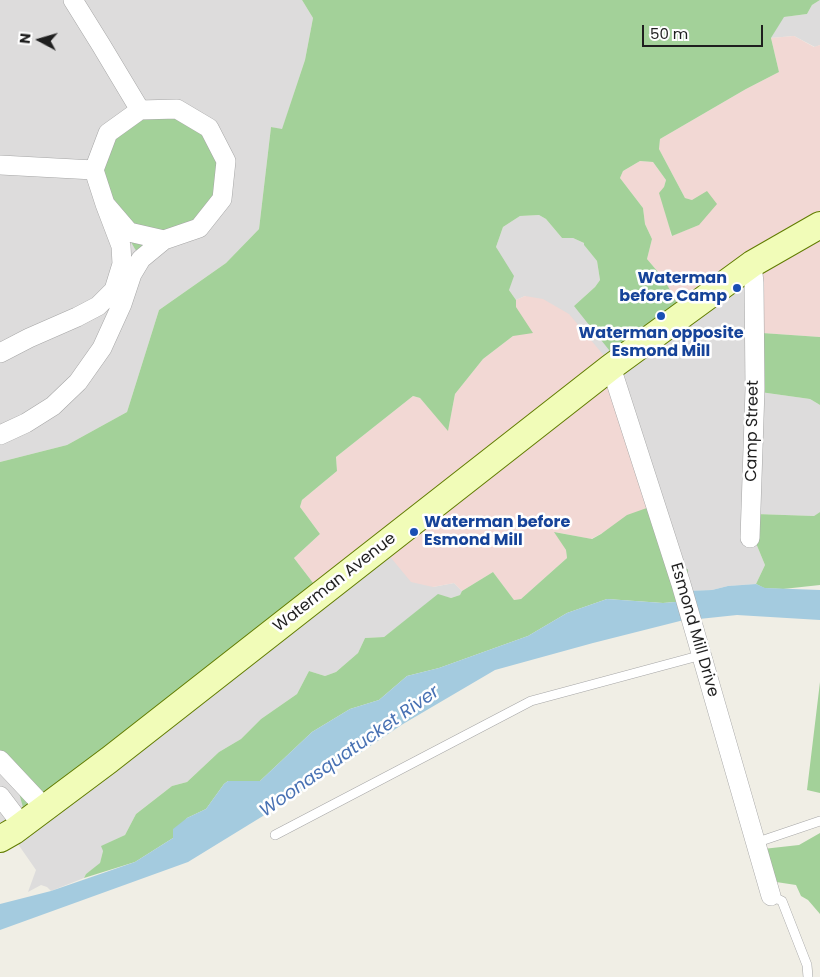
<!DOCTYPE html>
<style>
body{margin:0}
#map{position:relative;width:820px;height:977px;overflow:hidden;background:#f0eee5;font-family:Poppins,sans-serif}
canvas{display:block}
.north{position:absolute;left:15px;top:15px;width:50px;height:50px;-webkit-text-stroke:4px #fff;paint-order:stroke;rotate:276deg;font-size:14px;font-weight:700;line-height:20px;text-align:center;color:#1f1f1f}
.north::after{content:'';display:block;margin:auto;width:18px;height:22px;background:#1f1f1f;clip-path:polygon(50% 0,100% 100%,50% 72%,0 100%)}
.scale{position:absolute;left:642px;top:25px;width:121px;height:22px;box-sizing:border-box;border:2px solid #1f1f1f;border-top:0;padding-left:6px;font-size:15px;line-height:18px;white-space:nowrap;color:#1f1f1f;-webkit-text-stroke:4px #fff;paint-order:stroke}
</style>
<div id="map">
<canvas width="820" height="977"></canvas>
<div class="north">N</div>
<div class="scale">50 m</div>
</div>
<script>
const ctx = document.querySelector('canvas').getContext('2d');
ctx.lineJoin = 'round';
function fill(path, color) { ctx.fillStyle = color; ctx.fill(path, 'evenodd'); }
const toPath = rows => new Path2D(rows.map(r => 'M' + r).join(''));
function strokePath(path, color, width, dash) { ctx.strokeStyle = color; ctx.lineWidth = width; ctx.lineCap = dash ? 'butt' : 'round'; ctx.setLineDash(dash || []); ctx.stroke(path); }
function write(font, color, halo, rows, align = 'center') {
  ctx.font = font + ' Poppins,sans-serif'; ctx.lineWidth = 5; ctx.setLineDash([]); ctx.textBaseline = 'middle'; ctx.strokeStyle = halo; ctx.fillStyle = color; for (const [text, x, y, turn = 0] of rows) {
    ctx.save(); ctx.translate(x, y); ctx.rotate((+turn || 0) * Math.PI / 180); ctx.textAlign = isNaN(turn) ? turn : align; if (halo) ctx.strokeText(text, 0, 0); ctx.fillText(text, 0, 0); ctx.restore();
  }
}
const residential = toPath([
 [0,0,302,0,313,18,305,60,282,130,271,127,259,229,226,263,159,310,127,412,67,445,0,462],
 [820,0,820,45,815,47,794,36,771,38,783,17,807,14,812,5],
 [539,215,546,219,562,238,573,238,584,243,584,245,597,261,600,280,595,287,574,306,755,265,760,392,810,399,820,405,820,512,814,516,756,514,753,536,765,565,756,584,728,586,712,590,687,591,682,571,611,364,525,296,516,300,509,290,496,247,503,227,520,216],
 [379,547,433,587,454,583,462,591,460,595,451,598,438,595,384,637,365,638,358,653,336,672,325,676,309,671,297,694,261,719,241,739,219,752,187,782,172,786,136,814,125,835,102,846,103,851,100,864,86,874,84,878,51,891,47,887,41,885,28,892,36,870,11,834,0,837,0,758]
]);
const commercial = toPath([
 [794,36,814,47,820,45,820,337,762,333,760,270,679,307,664,279,647,259,652,239,645,224,643,208,620,178,623,171,640,161,653,162,666,180,664,187,671,236,699,225,692,200,685,198,659,149,660,139,746,89,779,72,771,38],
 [525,296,543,299,569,314,611,364,658,504,591,539,555,532,566,550,567,558,521,599,514,600,493,572,462,591,454,583,433,587,411,582,382,547,320,592,294,558,320,534,300,507,302,500,337,471,336,457,413,396,420,398,448,430,455,394,483,359,513,336,516,300]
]);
const forest = toPath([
 [302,0,820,0,812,5,807,14,784,17,771,38,779,72,746,89,660,139,659,149,685,198,692,200,707,191,717,204,699,225,672,236,659,193,664,187,666,180,653,162,640,161,623,171,620,178,643,208,645,224,652,239,647,259,664,279,679,307,617,360,574,306,595,287,600,280,597,261,584,245,584,243,573,238,562,238,546,219,539,215,520,216,503,227,496,247,514,276,509,290,516,300,516,307,533,333,513,336,483,359,455,394,448,431,420,398,413,396,336,457,337,471,302,500,300,507,320,534,294,558,320,592,25,815,14,774,0,758,0,462,67,445,127,412,159,310,226,263,259,229,271,127,282,129,305,60,313,18],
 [176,111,224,148,206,229,142,257,135,249,105,196,93,159,124,113],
 [762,333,820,337,820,405,810,399,760,392],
 [658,504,682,571,688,569,687,601,663,603,607,599,567,613,528,636,439,668,407,676,379,700,350,709,312,732,260,781,228,781,224,784,206,809,187,818,173,838,135,862,84,878,86,874,100,863,103,851,101,846,125,835,136,814,172,786,187,782,219,752,241,739,261,719,297,694,309,671,325,676,336,672,358,653,365,638,384,637,438,594,451,598,460,595,462,591,493,572,514,600,521,599,567,558,566,550,554,532,592,539,601,534,627,515],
 [820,512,820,585,783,589,764,588,756,584,765,565,753,536,756,514,814,516],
 [820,682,820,793,807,790],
 [820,833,820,914,808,900,801,896,796,885,763,880,763,849,799,845]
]);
const water = toPath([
 [756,584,765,588,820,590,820,620,737,615,680,621,593,643,495,670,403,724,289,800,188,862,0,930,0,904,51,891,135,862,173,838,173,829,187,818,206,809,224,784,228,781,260,781,312,732,350,709,379,700,407,676,439,668,528,636,567,613,607,599,663,603,687,601,687,591,712,590,728,586]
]);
const service = toPath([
 [275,835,531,701,702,655],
 [755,843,820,821],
 [771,896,782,901,807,965,808,977]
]);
const minor = toPath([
 [73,0,101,45,140,110],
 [0,165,94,170],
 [0,353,29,338,77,317,98,306,114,290,122,264,121,246,105,204,94,170,108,133,140,110,177,109,209,128,226,161,222,199,199,228,164,240,129,232,105,204],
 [611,367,681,584,771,896],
 [0,435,26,423,53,406,78,382,102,348,122,304,132,274,141,259,164,240],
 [750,538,755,389,754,283,752,264],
 [0,760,45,808],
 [0,796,22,825]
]);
const secondary = toPath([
 [0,839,14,831,109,760,611,367,752,264,820,225]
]);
const markers = [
 [737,288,5,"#1a4fb4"],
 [661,316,5,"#1a4fb4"],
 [414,532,5,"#1a4fb4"]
];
const transitNames = [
 ["Waterman",727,279],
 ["before Camp",727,297],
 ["Waterman opposite",661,334,"center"],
 ["Esmond Mill",661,352,"center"],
 ["Waterman before",424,523,"left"],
 ["Esmond Mill",424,541,"left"]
];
const streetNames = [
 ["Camp Street",753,431,-89],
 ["Waterman Avenue",335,583,-38],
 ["Esmond Mill Drive",694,630,74]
];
const waterNames = [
 ["Woonasquatucket River",350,752,-35]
];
fill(residential, '#dddcdc');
fill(commercial, '#f2d8d4');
fill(forest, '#a3d199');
fill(water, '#a4cbdf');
strokePath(service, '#a6a6a6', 10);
strokePath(minor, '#a6a6a6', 20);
strokePath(secondary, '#617c01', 28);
strokePath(service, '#fff', 9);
strokePath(minor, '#fff', 19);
strokePath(secondary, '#f1fcb8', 26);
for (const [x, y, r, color] of markers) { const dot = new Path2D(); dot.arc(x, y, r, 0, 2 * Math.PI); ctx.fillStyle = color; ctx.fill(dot); strokePath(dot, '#fff', 2); }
write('bold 16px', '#164399', '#fff', transitNames, 'right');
write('16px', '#1f1f1f', '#fff', streetNames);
write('italic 18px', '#4871b3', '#fff', waterNames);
</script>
